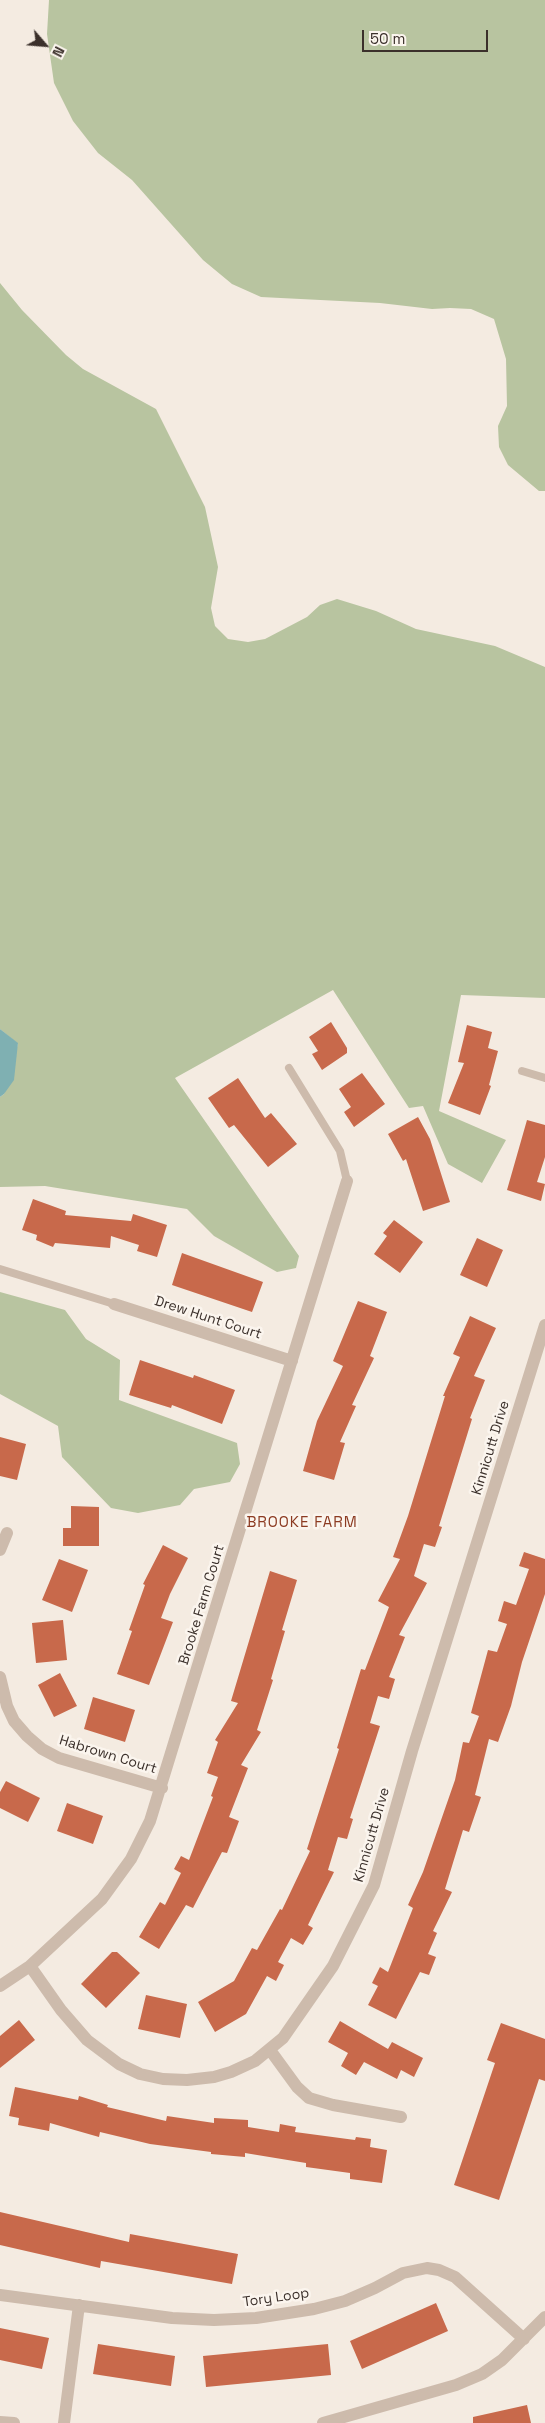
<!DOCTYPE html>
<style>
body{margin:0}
#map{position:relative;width:545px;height:2423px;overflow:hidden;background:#f4ebe1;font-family:"Space Grotesk",sans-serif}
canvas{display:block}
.north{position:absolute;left:20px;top:20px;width:50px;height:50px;-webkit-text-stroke:4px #fbf5ee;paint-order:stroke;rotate:117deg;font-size:14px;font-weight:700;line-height:20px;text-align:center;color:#3b302b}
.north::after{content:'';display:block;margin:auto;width:18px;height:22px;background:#3b302b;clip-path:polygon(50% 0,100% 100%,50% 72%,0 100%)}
.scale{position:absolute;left:362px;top:30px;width:126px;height:22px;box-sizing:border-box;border:2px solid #3b302b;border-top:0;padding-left:6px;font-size:15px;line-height:18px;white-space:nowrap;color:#3b302b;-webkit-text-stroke:4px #fbf5ee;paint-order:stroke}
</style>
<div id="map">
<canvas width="545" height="2423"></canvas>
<div class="north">N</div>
<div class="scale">50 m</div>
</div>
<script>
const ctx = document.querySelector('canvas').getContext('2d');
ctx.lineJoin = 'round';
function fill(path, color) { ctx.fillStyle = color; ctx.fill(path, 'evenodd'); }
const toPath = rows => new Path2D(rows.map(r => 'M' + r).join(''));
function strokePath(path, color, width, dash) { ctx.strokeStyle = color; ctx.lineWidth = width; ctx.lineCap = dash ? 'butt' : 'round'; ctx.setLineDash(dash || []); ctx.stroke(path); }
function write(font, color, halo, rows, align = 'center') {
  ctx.font = font + ' "Space Grotesk",sans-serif'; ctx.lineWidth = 5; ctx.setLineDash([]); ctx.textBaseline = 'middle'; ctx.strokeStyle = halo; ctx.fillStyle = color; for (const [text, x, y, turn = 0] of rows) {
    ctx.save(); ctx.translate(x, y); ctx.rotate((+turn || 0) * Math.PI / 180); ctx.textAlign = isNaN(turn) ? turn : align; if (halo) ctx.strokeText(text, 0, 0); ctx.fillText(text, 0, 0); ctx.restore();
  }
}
const green = toPath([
 [49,0,545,0,545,491,539,491,508,465,499,447,498,426,507,406,506,359,494,319,471,309,450,308,432,309,380,303,261,297,232,284,203,260,132,180,98,153,73,121,54,83,47,34],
 [0,283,22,310,66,355,83,369,156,409,205,507,218,567,211,608,215,626,228,639,248,642,265,639,307,617,320,605,337,599,376,611,416,629,495,646,545,667,545,998,461,995,439,1111,506,1140,482,1183,448,1164,423,1106,409,1108,333,990,175,1078,299,1256,296,1268,277,1272,214,1236,187,1209,45,1186,0,1187,0,1097,4,1094,18,1044,0,1029],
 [0,1292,65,1310,86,1339,120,1360,119,1400,237,1443,240,1464,230,1482,194,1489,180,1505,138,1513,111,1508,62,1457,58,1426,0,1394]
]);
const water = toPath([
 [0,1029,18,1043,14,1080,4,1094,0,1097]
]);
const building = toPath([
 [331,1022,347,1048,347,1053,322,1070,312,1054,318,1051,309,1037],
 [467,1025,492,1032,488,1048,498,1051,489,1085,491,1086,480,1115,448,1103,464,1063,458,1062],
 [362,1073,385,1104,354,1127,344,1112,351,1107,339,1089],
 [238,1078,265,1118,271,1113,297,1144,268,1167,234,1125,229,1128,208,1098],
 [418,1117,430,1139,450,1202,423,1211,406,1159,403,1161,388,1134],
 [527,1120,545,1125,545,1157,537,1182,545,1184,541,1201,507,1190],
 [33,1199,66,1211,65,1215,131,1221,133,1214,167,1225,157,1257,137,1251,139,1245,111,1236,110,1248,55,1243,53,1247,36,1240,37,1235,22,1230],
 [394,1220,423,1242,400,1273,374,1254,387,1236,383,1233],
 [477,1238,503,1250,487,1287,460,1275],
 [182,1253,263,1282,252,1312,172,1285],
 [358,1301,387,1312,370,1356,374,1358,352,1405,356,1406,340,1442,345,1443,334,1480,303,1471,317,1421,343,1366,333,1361],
 [470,1316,496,1328,474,1376,485,1380,470,1418,472,1419,439,1526,442,1527,435,1547,424,1544,414,1576,427,1583,399,1635,405,1637,389,1677,395,1679,389,1699,378,1696,370,1723,380,1726,350,1818,353,1819,347,1839,338,1837,328,1870,334,1872,308,1925,313,1928,303,1945,291,1938,278,1962,284,1965,276,1981,267,1976,246,2014,215,2032,198,2002,234,1981,252,1948,257,1950,280,1909,282,1910,310,1851,307,1849,339,1749,337,1748,361,1669,365,1670,389,1607,378,1601,400,1559,393,1557,408,1516,445,1396,443,1396,460,1357,453,1354],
 [140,1360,193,1378,194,1375,235,1390,222,1424,172,1405,171,1408,129,1395],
 [0,1437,26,1444,17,1480,0,1476],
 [71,1506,99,1507,99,1546,63,1546,63,1528,71,1528],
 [163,1545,188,1558,170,1594,161,1618,173,1622,149,1685,117,1674,132,1631,129,1630,145,1585,143,1584],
 [524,1552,545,1559,545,1594,522,1662,511,1706,498,1742,489,1739,475,1795,481,1797,469,1832,463,1830,445,1889,452,1892,433,1931,437,1933,428,1954,436,1957,429,1975,420,1972,396,2019,368,2005,378,1986,372,1983,380,1967,388,1972,413,1908,408,1905,423,1872,455,1780,463,1742,469,1743,479,1716,471,1713,488,1650,497,1652,507,1624,498,1621,504,1601,516,1605,529,1569,519,1566],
 [59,1559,88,1570,72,1612,42,1600],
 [270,1571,297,1580,282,1630,285,1631,271,1679,273,1680,257,1730,261,1732,241,1765,248,1768,229,1817,239,1821,227,1853,222,1852,193,1908,186,1905,159,1949,139,1937,160,1902,165,1905,181,1873,174,1869,181,1856,189,1860,213,1797,211,1796,218,1777,207,1773,218,1742,215,1740,238,1703,231,1701],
 [63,1620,67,1660,36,1663,32,1623],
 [60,1673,77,1706,54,1717,38,1685],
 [93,1697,135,1710,125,1742,84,1729],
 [6,1781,40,1798,28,1822,0,1808,0,1792],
 [67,1803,103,1816,93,1844,57,1831],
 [112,1952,117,1952,140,1973,106,2008,81,1984],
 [146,1995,187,2004,180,2038,138,2029],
 [19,2020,35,2040,0,2068,0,2036],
 [340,2021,388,2049,392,2042,423,2058,414,2077,401,2070,397,2079,364,2062,356,2075,341,2066,348,2053,328,2042],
 [501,2023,545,2039,545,2081,539,2079,499,2200,454,2185,495,2063,487,2060],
 [15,2087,78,2100,79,2096,108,2105,107,2107,166,2121,167,2116,214,2123,214,2118,248,2120,248,2127,279,2132,280,2124,296,2127,295,2132,355,2140,356,2137,371,2139,370,2147,387,2150,382,2183,350,2179,350,2173,306,2167,306,2163,245,2153,245,2157,211,2154,211,2152,150,2144,100,2132,99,2137,50,2123,49,2131,18,2125,19,2118,9,2116],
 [0,2212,129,2242,130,2234,238,2254,232,2284,101,2261,100,2268,0,2245],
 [436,2303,448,2331,362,2369,350,2341],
 [0,2328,49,2338,42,2369,0,2360],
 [98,2344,175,2356,171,2386,93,2374],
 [328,2344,331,2375,206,2387,203,2356],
 [527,2405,531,2423,473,2423,473,2417]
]);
const lane = toPath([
 [289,1068,340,1151,347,1181],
 [522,1071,545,1078],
 [0,1269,114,1304]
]);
const street = toPath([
 [114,1304,292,1361],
 [0,1550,7,1533],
 [0,1677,7,1706,14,1721,27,1736,42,1749,59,1758,162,1788],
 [30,1966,61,2010,87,2040,119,2064,140,2074,163,2079,187,2080,214,2077,231,2072,255,2061,283,2038,333,1966,374,1885,412,1751,545,1325],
 [0,1986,30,1966,102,1899,131,1859,150,1821,347,1181],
 [270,2050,297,2087,309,2098,333,2105,401,2117],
 [0,2295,172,2318,214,2320,256,2318,314,2309,345,2301,375,2288,403,2273,427,2268,439,2270,455,2277,524,2339],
 [0,2422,14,2423],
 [64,2423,79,2305],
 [323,2423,456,2385,482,2374,502,2360,545,2317]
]);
const streetNames = [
 ["Drew Hunt Court",208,1318,18],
 ["Kinnicutt Drive",491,1448,-73],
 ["Brooke Farm Court",202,1605,-73],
 ["Habrown Court",108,1755,17],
 ["Kinnicutt Drive",372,1835,-74],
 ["Tory Loop",276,2298,-8]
];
const neighbourhoodNames = [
 ["BROOKE FARM",302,1523]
];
fill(green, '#b8c4a0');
fill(water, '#7fb0b2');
fill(building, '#c8694b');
strokePath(lane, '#cdbbac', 8);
strokePath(street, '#cdbbac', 12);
write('14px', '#3b302b', '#fbf5ee', streetNames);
ctx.letterSpacing = '1px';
write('15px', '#8c3b22', '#fbf5ee', neighbourhoodNames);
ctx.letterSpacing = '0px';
</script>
